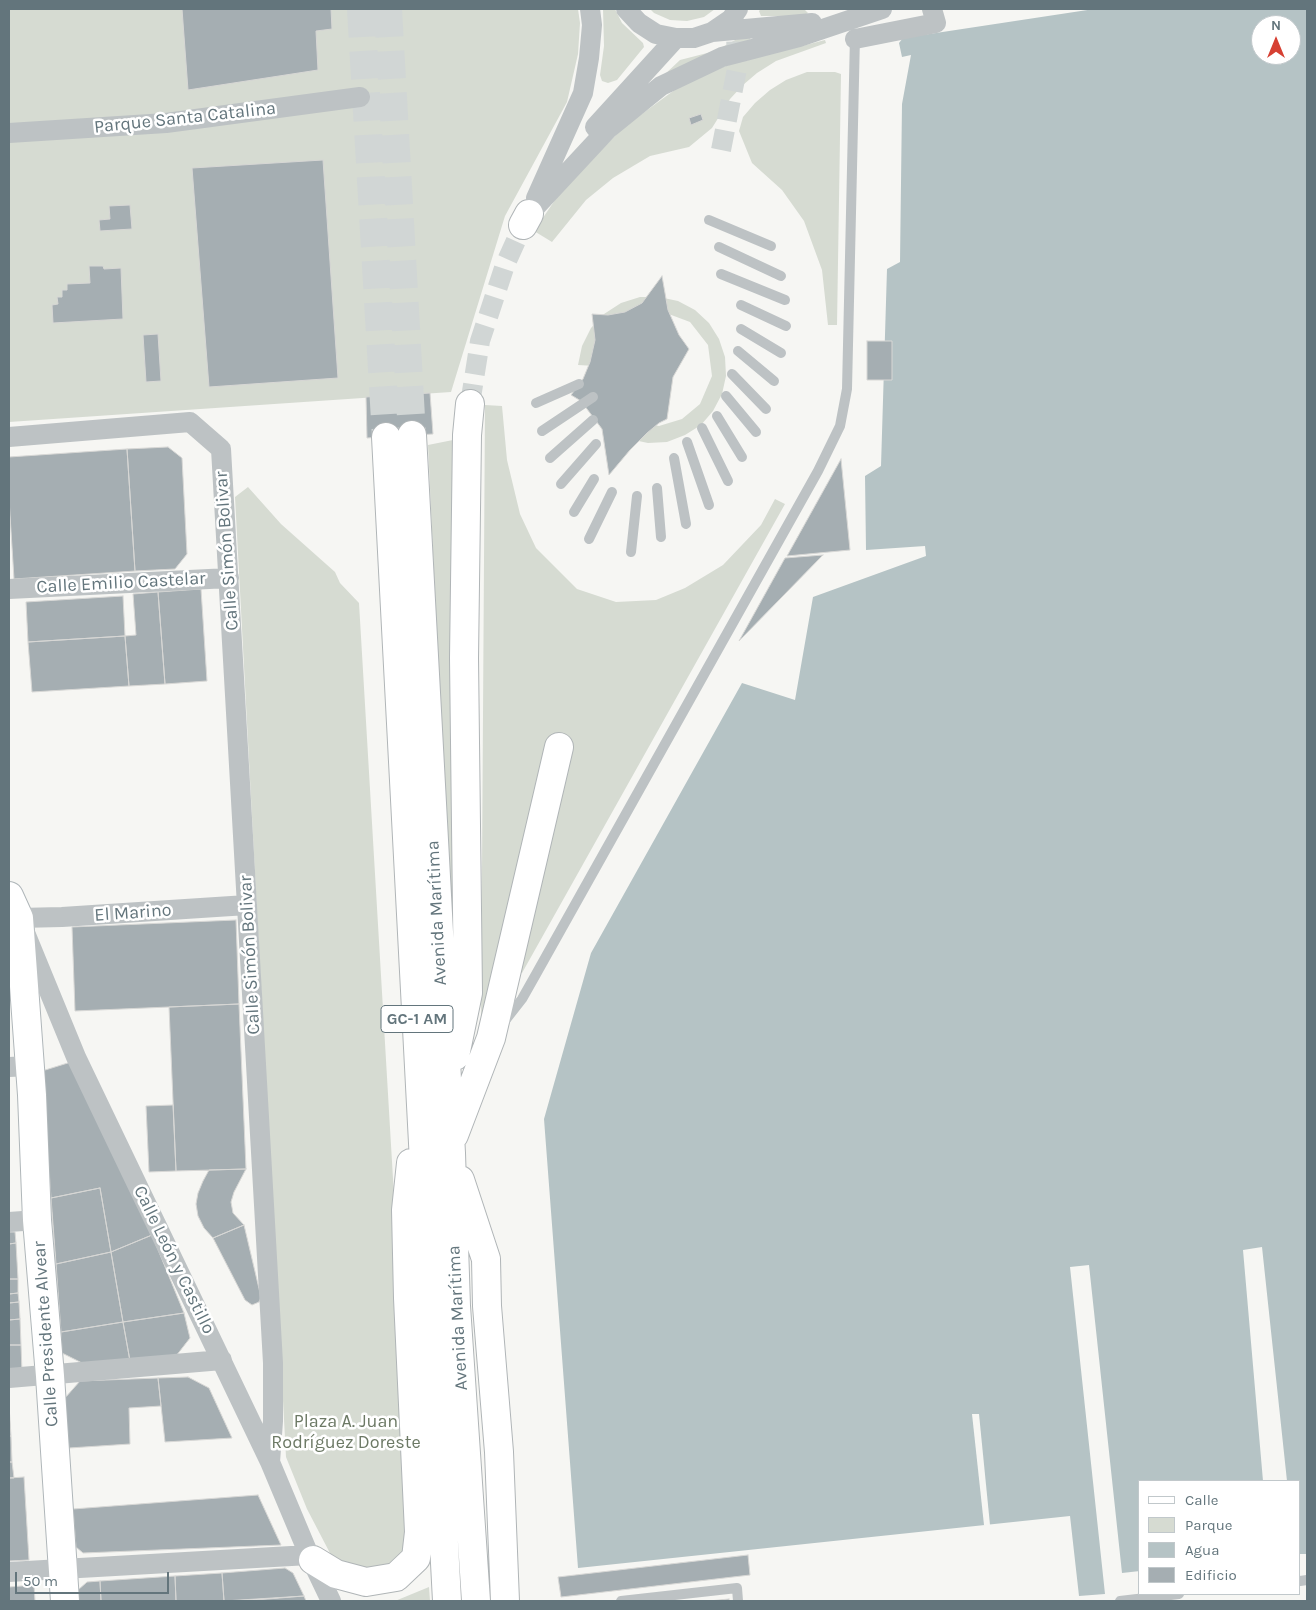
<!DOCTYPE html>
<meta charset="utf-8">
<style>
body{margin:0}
#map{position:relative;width:1316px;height:1610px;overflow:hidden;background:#f6f6f3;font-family:Karla,sans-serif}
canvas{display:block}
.frame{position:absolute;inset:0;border:10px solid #63757c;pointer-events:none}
.legend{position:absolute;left:1138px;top:1480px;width:162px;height:115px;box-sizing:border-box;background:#fff;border:1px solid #c1c8cb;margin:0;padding:6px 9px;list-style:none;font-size:15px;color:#63757c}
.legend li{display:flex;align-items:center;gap:10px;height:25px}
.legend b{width:25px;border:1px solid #c1c8cb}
.north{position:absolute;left:1251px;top:15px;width:50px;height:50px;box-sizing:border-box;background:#fff;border:1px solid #c1c8cb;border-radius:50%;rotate:0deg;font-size:14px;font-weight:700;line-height:20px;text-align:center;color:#63757c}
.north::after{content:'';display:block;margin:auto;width:18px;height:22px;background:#d64033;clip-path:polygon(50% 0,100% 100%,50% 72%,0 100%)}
.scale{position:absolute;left:15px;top:1572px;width:154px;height:22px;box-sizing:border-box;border:2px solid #63757c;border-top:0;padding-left:6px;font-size:15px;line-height:18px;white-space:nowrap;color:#63757c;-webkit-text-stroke:4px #fff;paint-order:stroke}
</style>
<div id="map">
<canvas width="1316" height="1610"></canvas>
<div class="frame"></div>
<ul class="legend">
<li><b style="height:6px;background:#fff"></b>Calle</li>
<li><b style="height:14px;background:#d6dbd2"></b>Parque</li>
<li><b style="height:14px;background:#b5c3c5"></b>Agua</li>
<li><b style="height:14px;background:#a5aeb2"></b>Edificio</li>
</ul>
<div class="north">N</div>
<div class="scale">50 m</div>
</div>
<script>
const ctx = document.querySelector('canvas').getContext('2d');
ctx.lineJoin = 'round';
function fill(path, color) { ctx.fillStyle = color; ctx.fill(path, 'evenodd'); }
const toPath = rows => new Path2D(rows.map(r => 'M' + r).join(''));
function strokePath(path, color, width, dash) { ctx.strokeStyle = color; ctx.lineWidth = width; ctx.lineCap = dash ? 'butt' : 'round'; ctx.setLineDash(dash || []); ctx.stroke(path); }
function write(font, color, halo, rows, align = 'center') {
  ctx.font = font + ' Karla,sans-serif'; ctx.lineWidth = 5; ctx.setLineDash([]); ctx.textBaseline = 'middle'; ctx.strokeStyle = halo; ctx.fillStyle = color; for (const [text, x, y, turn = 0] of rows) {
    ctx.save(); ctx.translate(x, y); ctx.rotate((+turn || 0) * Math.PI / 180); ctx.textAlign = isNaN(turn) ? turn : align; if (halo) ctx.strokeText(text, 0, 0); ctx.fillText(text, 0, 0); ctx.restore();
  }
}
const green = toPath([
 [9,9,578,9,580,23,578,54,567,102,505,216,451,392,9,422],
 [603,9,615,9,622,23,643,43,644,47,617,80,608,83,602,81,600,75,604,46],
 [650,9,715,9,704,17,687,21,670,20,654,13],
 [761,9,804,9,808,13,803,16,761,16,759,11],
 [750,38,751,41,663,76,680,60,715,51,737,39],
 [825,40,826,43,776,61,757,73,743,85,730,99,712,128,689,147,650,156,613,178,586,200,552,242,534,231,555,200,574,177,624,127,680,86,702,74,732,64],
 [807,72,835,72,841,74,837,325,828,325,822,270,804,221,782,190,752,163,739,131,743,117,755,103,770,90,786,80],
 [640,297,659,297,678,301,695,310,709,323,719,339,725,357,726,376,722,394,713,411,701,425,685,435,667,442,648,443,629,439,625,419,659,426,682,419,700,404,712,376,708,345,690,322,658,310,595,366,578,365,582,346,591,328,604,314,621,303],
 [485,405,502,406,507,460,520,514,536,548,577,589,616,602,656,600,685,588,723,565,761,525,775,499,785,504,522,973,515,971,573,751,549,744,481,1024],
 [453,440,456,895,452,898,449,896,428,445],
 [248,487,281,524,335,572,340,583,359,603,414,1534,399,1563,364,1574,332,1557,307,1509,286,1457,235,497],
 [429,1587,430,1601,395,1601]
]);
const water = toPath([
 [1094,9,1307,9,1307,1554,1300,1554,1300,1481,1287,1481,1262,1247,1243,1250,1263,1481,1140,1481,1140,1571,1122,1573,1089,1265,1070,1267,1105,1594,1079,1596,1070,1516,578,1568,544,1119,591,953,742,683,795,700,813,597,926,556,925,546,866,550,865,476,881,466,887,269,900,262,902,104,911,55,902,57,899,43,903,38],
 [1261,25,1291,25,1291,55,1261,55]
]);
const pier = toPath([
 [972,1414,979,1414,990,1525,984,1525]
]);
const building = toPath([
 [182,9,331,9,332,29,316,31,318,70,188,90,182,9],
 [701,114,703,120,691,125,689,118,701,114],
 [323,160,338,378,209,387,192,168,323,160],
 [130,205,132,229,100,231,99,220,110,219,109,206,130,205],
 [89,266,103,266,104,269,121,268,123,319,53,323,52,305,58,304,57,297,62,297,62,290,67,290,67,284,90,283,89,266],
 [662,276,668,310,679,335,689,349,673,377,667,419,659,423,647,433,630,450,609,475,602,429,581,401,571,395,583,379,590,362,595,340,592,314,608,315,625,312,642,303,662,276],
 [158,334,161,381,146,382,143,335,158,334],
 [867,341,892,341,892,380,867,380,867,341],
 [430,393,433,434,367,438,366,397,430,393],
 [168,447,182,458,187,554,175,569,135,571,127,449,168,447],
 [127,449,135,571,14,579,9,499,9,457,127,449],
 [841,459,850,550,787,556,841,459],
 [823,555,739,641,785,558,823,555],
 [201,589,207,681,165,684,158,592,201,589],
 [158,592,165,684,129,686,125,636,136,635,133,594,158,592],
 [123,596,125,636,28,642,26,602,123,596],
 [125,636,129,686,32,692,28,642,125,636],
 [236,920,239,1004,75,1011,72,927,236,920],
 [239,1004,246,1169,176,1171,169,1007,239,1004],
 [71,1062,152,1235,111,1252,100,1188,51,1198,42,1071,71,1062],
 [173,1105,176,1171,149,1172,146,1106,173,1105],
 [246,1169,234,1192,231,1202,233,1213,244,1225,213,1238,204,1228,198,1216,196,1204,198,1193,203,1181,209,1170,246,1169],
 [100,1188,111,1252,56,1264,51,1198,100,1188],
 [244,1225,261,1297,259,1302,252,1305,245,1300,213,1238,244,1225],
 [9,1232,15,1232,16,1243,9,1244,9,1232],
 [152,1235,184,1313,123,1322,111,1252,152,1235],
 [16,1243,18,1279,9,1279,9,1244,16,1243],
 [111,1252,123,1322,61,1332,56,1264,111,1252],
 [9,1279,18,1279,18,1293,9,1294,9,1279],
 [18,1293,19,1302,9,1303,9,1294,18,1293],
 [19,1302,20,1319,9,1320,9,1303,19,1302],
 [184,1313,190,1338,176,1356,130,1361,123,1322,184,1313],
 [20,1319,21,1345,9,1345,9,1320,20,1319],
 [123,1322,130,1361,88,1366,62,1353,61,1332,123,1322],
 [9,1345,21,1345,22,1372,9,1373,9,1345],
 [188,1377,209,1388,232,1438,165,1442,158,1378,188,1377],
 [158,1378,161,1406,129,1408,130,1444,69,1448,65,1398,80,1381,158,1378],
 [9,1405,11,1436,9,1436,9,1405],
 [9,1436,11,1436,12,1462,9,1462,9,1436],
 [9,1462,12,1462,14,1478,9,1478,9,1462],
 [24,1477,29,1560,9,1561,9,1478,24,1477],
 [258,1495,281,1545,83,1553,76,1547,73,1509,258,1495],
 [748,1555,750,1575,561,1597,558,1577,748,1555],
 [285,1568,293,1573,304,1596,224,1601,222,1573,285,1568],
 [222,1573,224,1601,176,1601,175,1576,222,1573],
 [175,1576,176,1601,101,1601,100,1581,175,1576],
 [100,1581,101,1601,79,1601,78,1590,87,1582,100,1581],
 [34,1585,35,1601,9,1601,9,1587,34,1585],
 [304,1596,306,1601,243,1601,304,1596],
 [729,1599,729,1601,709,1601,729,1599]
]);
const streetTunnel = toPath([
 [721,150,737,69,736,31,732,14],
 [470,404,480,341,505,265,523,225]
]);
const highwayTunnel = toPath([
 [361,9,386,437],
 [388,9,412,435]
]);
const lane = toPath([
 [709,220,771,246],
 [719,247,781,276],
 [721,274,785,300],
 [741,305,786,326],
 [741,329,781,353],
 [738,351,774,381],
 [732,374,766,409],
 [726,396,756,432],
 [536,403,579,384],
 [717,416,742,457],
 [702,428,728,481],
 [542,431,593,397],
 [687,442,709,505],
 [550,458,593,420],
 [674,458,686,524],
 [561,484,596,444],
 [657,488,661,537],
 [574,512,594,479],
 [589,539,612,492],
 [631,552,637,496],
 [504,1022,522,999,535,976,818,471,840,426,847,389,855,36],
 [1300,1581,1307,1580],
 [621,1601,737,1588,738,1601],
 [1120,1601,1179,1594]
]);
const street = toPath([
 [626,9,639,23,656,34,676,38,694,38,712,32,731,19,738,9],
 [712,32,812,23],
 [855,39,936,23,932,9],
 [595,127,676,38],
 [9,133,166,123,360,97],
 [536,198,583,93,589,58,592,25,590,9],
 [529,214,608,129,661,86,722,57,799,37,882,9],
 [9,437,190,422,221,449,273,1363,273,1421,270,1462],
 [9,589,229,578],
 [247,905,62,917,19,918,76,1057,270,1462,309,1555,331,1601],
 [9,1067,30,1066],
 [9,1222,37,1220],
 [9,1378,222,1360],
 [9,1572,309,1555]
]);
const secondary = toPath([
 [9,896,19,918,32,1095,37,1220,50,1376,65,1601]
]);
const highway = toPath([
 [523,225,529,214],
 [412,435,451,1153,456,1306,476,1601],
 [386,437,447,1601],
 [455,1056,468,993,464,658,467,435,470,404],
 [454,1135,491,1038,559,747],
 [460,1180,486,1259,487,1306,499,1452,505,1601],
 [313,1560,336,1574,366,1582,396,1577,416,1558,419,1532,408,1298,406,1210,411,1163]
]);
const shields = [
 [417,1019,72]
];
const shieldNames = [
 ["GC-1 AM",417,1019]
];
const streetNames = [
 ["Parque Santa Catalina",185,118,-6],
 ["Calle Simón Bolivar",227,551,-94],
 ["Calle Emilio Castelar",121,583,-3],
 ["El Marino",133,913,-4],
 ["Avenida Marítima",437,913,-93],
 ["Calle Simón Bolivar",250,955,-93],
 ["Calle León y Castillo",174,1260,64],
 ["Avenida Marítima",458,1318,-93],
 ["Calle Presidente Alvear",46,1334,-94]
];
const parkNames = [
 ["Plaza A. Juan",346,1422],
 ["Rodríguez Doreste",346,1443]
];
fill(green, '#d6dbd2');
fill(water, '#b5c3c5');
fill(pier, '#f6f6f3');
fill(building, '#a5aeb2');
strokePath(building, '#d7d7d5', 1);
strokePath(streetTunnel, '#d1d6d5', 20, [20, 10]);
strokePath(highwayTunnel, '#d1d6d5', 28, [28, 14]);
strokePath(secondary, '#afb6b9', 30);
strokePath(highway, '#b0b5b7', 30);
strokePath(lane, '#bdc2c4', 10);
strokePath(street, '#bdc2c4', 20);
strokePath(secondary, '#fff', 28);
strokePath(highway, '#fff', 28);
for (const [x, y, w] of shields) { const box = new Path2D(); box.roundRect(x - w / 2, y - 13.5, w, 27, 4); ctx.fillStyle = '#fff'; ctx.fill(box); strokePath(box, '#63757c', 1); }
write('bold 16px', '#63757c', null, shieldNames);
write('18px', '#63757c', '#fff', streetNames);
write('18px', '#6c7965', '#fff', parkNames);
</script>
